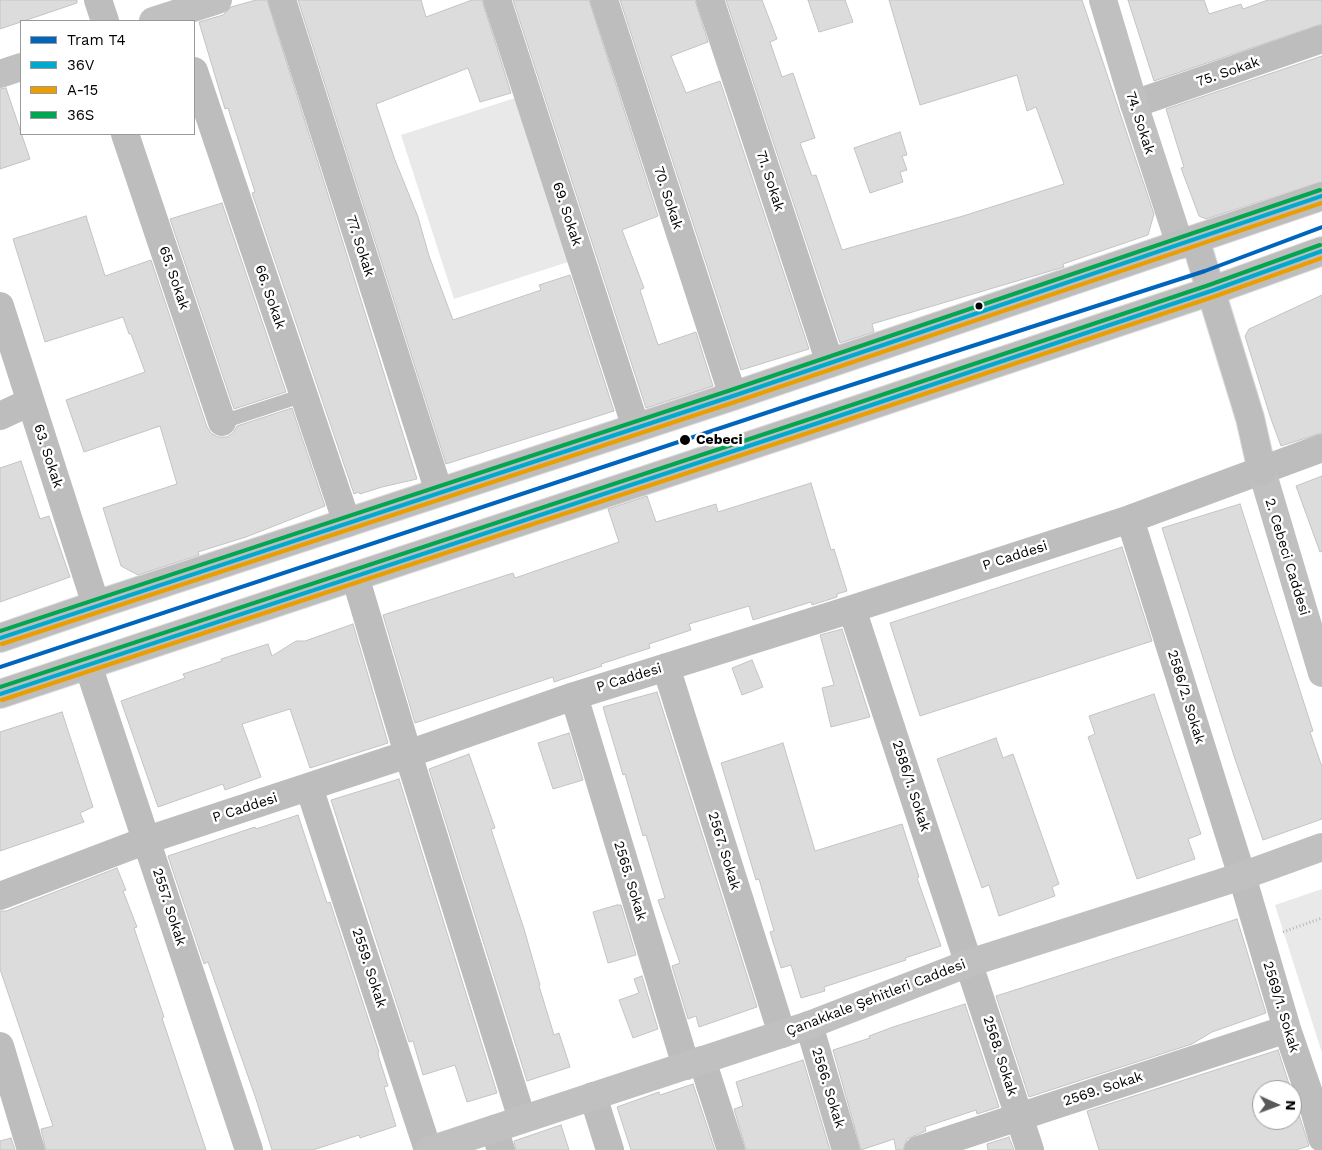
<!DOCTYPE html>
<meta charset="utf-8">
<style>
body{margin:0}
#map{position:relative;width:1322px;height:1150px;overflow:hidden;background:#fff;font-family:"Work Sans",sans-serif}
canvas{display:block}
.legend{position:absolute;left:20px;top:20px;width:175px;height:115px;box-sizing:border-box;background:#fff;border:1px solid #999;margin:0;padding:6px 9px;list-style:none;font-size:15px;color:#000}
.legend li{display:flex;align-items:center;gap:10px;height:25px}
.legend b{width:25px;border:1px solid #999}
.north{position:absolute;left:1252px;top:1080px;width:50px;height:50px;box-sizing:border-box;background:#fff;border:1px solid #999;border-radius:50%;rotate:92deg;font-size:14px;font-weight:700;line-height:20px;text-align:center;color:#000}
.north::after{content:'';display:block;margin:auto;width:18px;height:22px;background:#595959;clip-path:polygon(50% 0,100% 100%,50% 72%,0 100%)}
</style>
<div id="map">
<canvas width="1322" height="1150"></canvas>
<ul class="legend">
<li><b style="height:6px;background:#0065bd"></b>Tram T4</li>
<li><b style="height:6px;background:#00a9ce"></b>36V</li>
<li><b style="height:6px;background:#eb9e00"></b>A-15</li>
<li><b style="height:6px;background:#00a651"></b>36S</li>
</ul>
<div class="north">N</div>
</div>
<script>
const ctx = document.querySelector('canvas').getContext('2d');
ctx.lineJoin = 'round';
function fill(path, color) { ctx.fillStyle = color; ctx.fill(path, 'evenodd'); }
const toPath = rows => new Path2D(rows.map(r => 'M' + r).join(''));
function strokePath(path, color, width, dash) { ctx.strokeStyle = color; ctx.lineWidth = width; ctx.lineCap = dash ? 'butt' : 'round'; ctx.setLineDash(dash || []); ctx.stroke(path); }
function write(font, color, halo, rows, align = 'center') {
  ctx.font = font + ' "Work Sans",sans-serif'; ctx.lineWidth = 5; ctx.setLineDash([]); ctx.textBaseline = 'middle'; ctx.strokeStyle = halo; ctx.fillStyle = color; for (const [text, x, y, turn = 0] of rows) {
    ctx.save(); ctx.translate(x, y); ctx.rotate((+turn || 0) * Math.PI / 180); ctx.textAlign = isNaN(turn) ? turn : align; if (halo) ctx.strokeText(text, 0, 0); ctx.fillText(text, 0, 0); ctx.restore();
  }
}
const green = toPath([
 [515,98,568,262,454,299,401,135],
 [1322,889,1322,1053,1275,905]
]);
const building = toPath([
 [0,0,77,0,77,3,0,29,0,0],
 [256,0,267,0,417,479,382,487,360,494,359,492,354,494,252,193,255,192,228,108,225,109,199,22,223,15,231,7,256,0],
 [298,0,421,0,426,17,472,0,482,0,511,93,480,102,468,68,376,104,395,160,418,217,429,256,453,320,541,290,539,285,570,275,614,411,446,464,298,0],
 [513,0,589,0,658,216,622,230,644,288,640,290,658,345,696,332,713,386,646,408,513,0],
 [620,0,695,0,708,42,671,56,686,93,720,81,809,349,741,370,620,0],
 [726,0,762,0,777,39,770,42,782,77,793,73,815,138,800,143,812,176,816,175,842,250,963,216,1064,184,1036,107,1027,111,1017,75,920,105,889,0,1082,0,1154,214,1148,235,1063,264,1064,267,872,324,874,332,840,343,726,0],
 [808,0,845,0,853,22,819,32,808,0],
 [1128,0,1204,0,1209,14,1241,4,1243,9,1268,0,1322,0,1322,24,1154,81,1128,0],
 [1322,56,1322,181,1206,219,1199,216,1181,168,1184,167,1166,109,1322,56],
 [6,88,30,159,0,169,0,89,6,88],
 [900,132,907,155,902,156,907,170,900,172,903,182,870,193,854,148,900,132],
 [222,203,286,392,234,409,170,219,222,203],
 [86,216,105,276,151,260,207,427,211,433,218,437,227,437,233,433,237,426,292,408,325,506,246,537,198,552,199,555,138,575,121,566,103,508,177,484,160,426,84,452,66,400,145,372,131,334,129,334,123,317,45,342,13,239,86,216],
 [1322,295,1322,433,1281,446,1271,419,1245,336,1249,329,1322,295],
 [21,461,40,519,49,516,70,577,0,602,0,468,21,461],
 [1322,476,1322,551,1320,552,1296,486,1322,476],
 [811,483,831,550,834,549,847,591,837,594,837,597,812,605,811,602,753,620,749,606,689,624,691,630,649,644,650,648,601,664,602,666,554,682,553,677,415,723,383,615,513,573,515,578,619,542,608,509,647,496,656,522,716,504,718,512,811,483],
 [1240,504,1313,731,1310,732,1322,767,1322,819,1263,840,1235,759,1162,528,1240,504],
 [1122,547,1152,641,920,716,890,623,1122,547],
 [353,624,388,743,310,768,290,709,242,724,261,777,225,790,223,784,158,807,121,701,185,678,183,674,222,661,221,659,268,644,272,656,296,641,305,641,353,624],
 [842,629,870,717,831,727,822,688,834,685,820,635,842,629],
 [752,660,763,687,742,695,732,668,752,660],
 [657,692,757,1007,699,1027,696,1016,688,1019,672,966,680,963,658,900,665,898,646,835,643,836,625,774,623,775,603,707,657,692],
 [1154,694,1201,834,1188,839,1195,859,1137,879,1088,737,1095,734,1089,716,1154,694],
 [62,712,93,807,80,813,84,822,0,851,0,732,62,712],
 [569,733,583,780,553,789,538,743,569,733],
 [996,738,1003,758,1013,754,1059,884,1052,887,1055,896,999,916,989,885,982,888,937,759,996,738],
 [783,743,815,851,902,824,919,877,917,878,941,946,905,958,906,960,824,987,825,991,801,998,791,965,781,968,770,932,774,931,759,879,756,880,721,763,783,743],
 [469,754,495,828,491,829,524,929,540,985,539,986,554,1035,559,1033,570,1067,527,1081,429,769,469,754],
 [399,779,497,1093,467,1102,455,1065,423,1075,413,1041,409,1042,331,800,399,779],
 [298,815,327,903,330,902,379,1052,378,1053,379,1058,388,1086,384,1087,396,1126,360,1138,359,1135,313,1150,272,1150,256,1099,208,962,204,964,168,856,255,827,256,829,298,815],
 [117,868,126,890,123,891,137,927,134,928,164,1017,162,1018,206,1150,46,1150,41,1129,53,1126,0,969,0,911,6,911,117,868],
 [617,905,621,905,636,955,608,963,593,912,617,905],
 [1237,919,1266,1013,1212,1032,1192,1044,1029,1097,996,996,1237,919],
 [642,976,658,1029,633,1038,619,1000,639,993,634,979,642,976],
 [965,1004,999,1107,977,1114,976,1110,925,1127,926,1131,907,1139,903,1150,896,1150,894,1139,861,1150,833,1050,870,1038,869,1036,893,1027,965,1004],
 [1278,1050,1291,1090,1262,1090,1262,1120,1292,1120,1292,1092,1309,1146,1296,1150,1099,1150,1087,1111,1278,1050],
 [803,1060,830,1150,746,1150,734,1109,743,1106,736,1082,803,1060],
 [693,1084,715,1150,631,1150,617,1107,659,1092,660,1095,693,1084],
 [561,1125,569,1150,516,1150,514,1141,561,1125],
 [1009,1137,1014,1150,988,1150,987,1144,1009,1137],
 [11,1138,15,1150,0,1150,0,1141,11,1138]
]);
const path = toPath([
 [1283,932,1322,918]
]);
const lane = toPath([
 [222,422,304,395]
]);
const street = toPath([
 [98,0,105,21],
 [282,0,439,492],
 [497,0,636,428],
 [604,0,733,396],
 [710,0,830,363],
 [194,71,347,523],
 [1134,104,1322,39],
 [125,134,222,422],
 [0,306,96,605],
 [0,416,30,402],
 [1130,519,1242,876,1287,1029,1312,1102,1322,1138],
 [355,576,408,754,522,1119],
 [852,609,1030,1150],
 [88,665,249,1150],
 [666,667,782,1034],
 [574,696,686,1066],
 [309,787,428,1150],
 [0,896,147,840,408,754,574,696,852,609,1130,519,1322,448],
 [809,1025,846,1150],
 [0,1046,31,1150],
 [702,1060,731,1150],
 [593,1096,610,1150],
 [494,1129,501,1150],
 [918,1150,1287,1029]
]);
const secondary = toPath([
 [1103,0,1134,104,1180,245],
 [153,21,218,0],
 [0,74,21,67],
 [1262,471,1322,673],
 [430,1150,809,1025,969,963,1242,876,1322,847]
]);
const primary = toPath([
 [1195,239,1250,418,1262,471],
 [0,638,96,605,733,396,1322,196],
 [0,694,821,422,1211,291,1322,251]
]);
const bus1 = toPath([
 [0,638,733,396,1322,196],
 [0,694,821,422,1211,291,1322,251]
]);
const bus2 = toPath([
 [2,644,735,402,1322,203],
 [2,700,823,428,1213,297,1322,258]
]);
const bus3 = toPath([
 [0,631,731,390,1320,190],
 [0,687,819,416,1209,285,1320,245]
]);
const tram1 = toPath([
 [0,667,814,397,1205,271,1322,227]
]);
const markers = [
 [979,306,4.5,"#000"],
 [685,440,6,"#000"]
];
const streetNames = [
 ["75. Sokak",1228,72,-19],
 ["74. Sokak",1140,123,72],
 ["71. Sokak",770,181,72],
 ["70. Sokak",668,198,72],
 ["69. Sokak",567,214,72],
 ["77. Sokak",360,246,72],
 ["65. Sokak",174,278,71],
 ["66. Sokak",270,297,71],
 ["63. Sokak",48,456,72],
 ["P Caddesi",1015,556,-18],
 ["2. Cebeci Caddesi",1287,557,73],
 ["P Caddesi",629,678,-17],
 ["2586/2. Sokak",1186,697,73],
 ["2586/1. Sokak",911,786,72],
 ["P Caddesi",245,808,-18],
 ["2567. Sokak",724,851,73],
 ["2565. Sokak",630,881,73],
 ["2557. Sokak",169,907,72],
 ["2559. Sokak",369,968,72],
 ["Çanakkale Şehitleri Caddesi",876,998,-21],
 ["2569/1. Sokak",1281,1007,73],
 ["2568. Sokak",1000,1056,72],
 ["2566. Sokak",828,1088,73],
 ["2569. Sokak",1103,1089,-18]
];
const stopNames = [
 ["Cebeci",696,440]
];
fill(green, '#e9e9e9');
fill(building, '#dcdcdc');
strokePath(building, '#c4c4c4', 1);
strokePath(primary, '#dbdbdb', 30);
strokePath(path, '#b8b8b8', 3, [1, 2.5]);
strokePath(lane, '#bdbdbd', 14);
strokePath(street, '#bdbdbd', 28);
strokePath(secondary, '#c0c0c0', 28);
strokePath(primary, '#bdbdbd', 28);
strokePath(bus1, '#00a9ce', 4);
strokePath(bus2, '#eb9e00', 4);
strokePath(bus3, '#00a651', 4);
strokePath(tram1, '#0065bd', 4);
for (const [x, y, r, color] of markers) { const dot = new Path2D(); dot.arc(x, y, r, 0, 2 * Math.PI); ctx.fillStyle = color; ctx.fill(dot); strokePath(dot, '#fff', 2); }
write('14px', '#000', '#fff', streetNames);
write('bold 14px', '#000', '#fff', stopNames, 'left');
</script>
